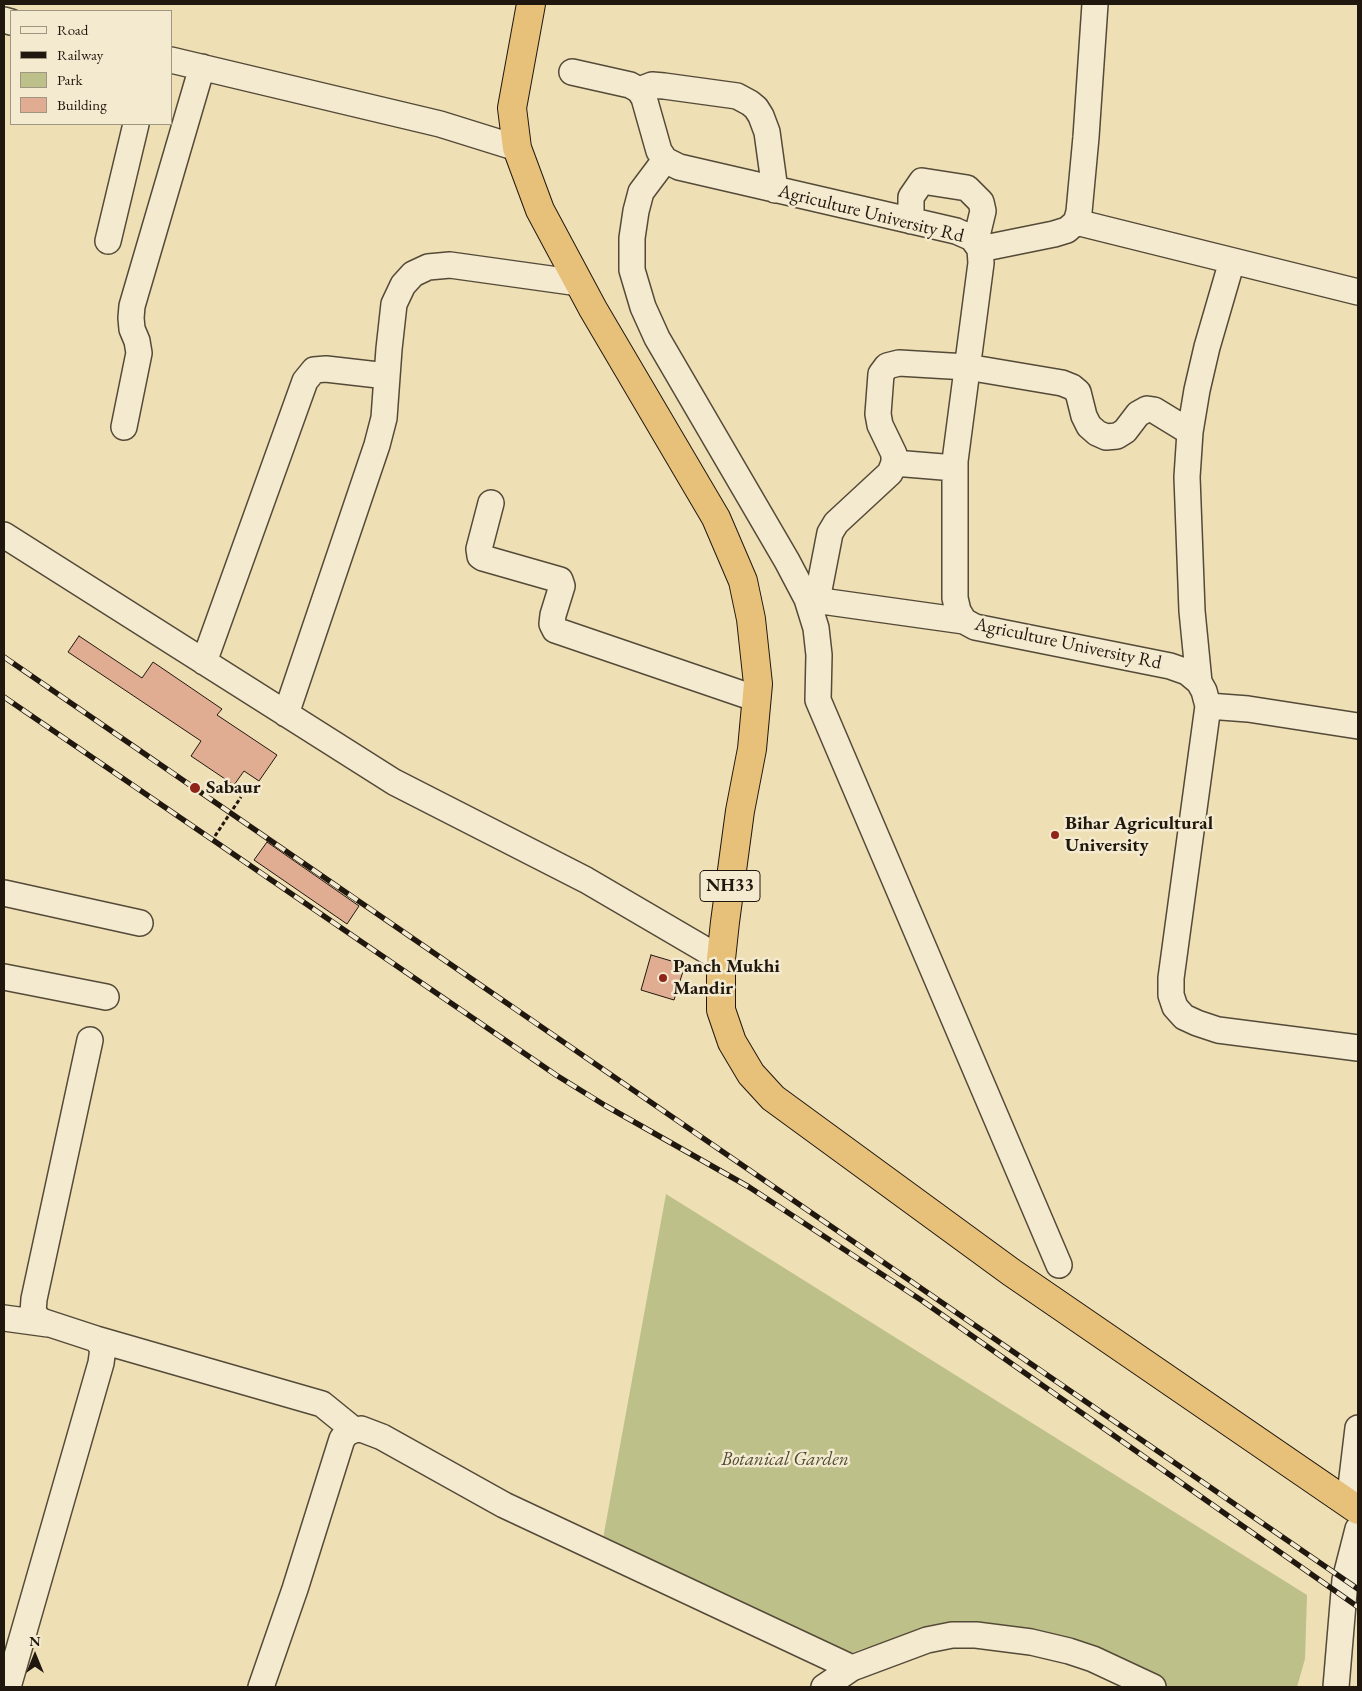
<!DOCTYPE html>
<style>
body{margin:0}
#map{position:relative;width:1362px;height:1691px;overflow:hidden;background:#eedfb5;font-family:"EB Garamond",serif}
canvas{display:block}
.frame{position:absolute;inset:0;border:5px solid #20180f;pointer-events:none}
.legend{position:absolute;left:10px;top:10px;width:162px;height:115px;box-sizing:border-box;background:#f4eacf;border:1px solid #9f9682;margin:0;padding:6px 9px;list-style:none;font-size:15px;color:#20180f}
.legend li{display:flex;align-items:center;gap:10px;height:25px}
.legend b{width:25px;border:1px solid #9f9682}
.north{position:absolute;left:10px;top:1631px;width:50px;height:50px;-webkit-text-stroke:4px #f4eacf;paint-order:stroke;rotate:0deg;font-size:14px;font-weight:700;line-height:20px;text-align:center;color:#20180f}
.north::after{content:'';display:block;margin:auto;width:18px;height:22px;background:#20180f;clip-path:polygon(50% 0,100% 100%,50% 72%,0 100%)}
</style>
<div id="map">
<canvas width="1362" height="1691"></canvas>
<div class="frame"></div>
<ul class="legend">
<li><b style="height:6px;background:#f4eacf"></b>Road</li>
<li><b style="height:6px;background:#20180f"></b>Railway</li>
<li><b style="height:14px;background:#bec08a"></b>Park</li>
<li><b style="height:14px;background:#e0ad92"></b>Building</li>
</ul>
<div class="north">N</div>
</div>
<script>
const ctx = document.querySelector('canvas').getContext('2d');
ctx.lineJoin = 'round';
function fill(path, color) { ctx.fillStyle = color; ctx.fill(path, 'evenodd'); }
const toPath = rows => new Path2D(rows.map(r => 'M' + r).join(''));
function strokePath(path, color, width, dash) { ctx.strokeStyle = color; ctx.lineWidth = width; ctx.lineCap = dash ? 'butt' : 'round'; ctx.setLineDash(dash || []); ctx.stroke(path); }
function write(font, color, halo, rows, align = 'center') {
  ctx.font = font + ' "EB Garamond",serif'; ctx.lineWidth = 5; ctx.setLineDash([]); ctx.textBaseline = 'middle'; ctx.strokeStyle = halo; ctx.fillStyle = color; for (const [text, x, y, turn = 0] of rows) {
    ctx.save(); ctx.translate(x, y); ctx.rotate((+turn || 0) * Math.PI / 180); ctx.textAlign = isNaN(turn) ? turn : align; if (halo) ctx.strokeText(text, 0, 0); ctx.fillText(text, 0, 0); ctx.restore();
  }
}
const green = toPath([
 [666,1194,1307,1595,1305,1659,1297,1687,1136,1687,1014,1638,933,1625,833,1659,600,1555]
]);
const building = toPath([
 [79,636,142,678,153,662,222,709,217,715,277,755,259,781,244,771,234,785,191,756,201,741,68,652,79,636],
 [267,842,359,906,347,924,254,860,267,842],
 [651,955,685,965,674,1000,641,990,651,955]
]);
const minor = toPath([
 [4,20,11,22],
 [171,60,440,124,517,148],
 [572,72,630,85,639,90,644,98,659,151,665,160,679,167,956,231,972,238,980,249,981,263,955,461,955,598,958,611,964,621,975,627,1170,666,1187,672,1199,682,1204,691,1208,706,1171,978,1171,995,1175,1007,1184,1017,1197,1023,1218,1030,1358,1048],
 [639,90,652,85,664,86,737,96,750,103,756,108,761,116,767,132,775,190],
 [665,160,641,192,636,211,632,238,632,270,643,307,657,338,787,561,807,599,816,628,819,655,818,700,1059,1265],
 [911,221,911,197,922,181,967,188,981,202,983,211,977,236,972,238],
 [1076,222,1358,292],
 [108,241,136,124],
 [980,249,1054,234,1067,230,1076,222,1079,212,1086,137,1095,4],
 [124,427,139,353,137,341,132,329,131,318,132,306,202,67],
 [894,463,955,468],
 [491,503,479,549,480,556,483,558,560,580,562,586,553,615,552,624,555,630,757,699],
 [4,535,394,782,586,880,721,959],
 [807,599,964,621],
 [817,600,830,533,836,523,890,473,894,463,894,454,880,425,878,414,881,374,887,366,899,363,967,367,1062,383,1072,387,1078,392,1084,416,1089,426,1097,433,1106,437,1117,436,1125,431,1138,414,1147,409,1154,410,1190,432],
 [204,662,305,381,314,370,326,369,387,376],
 [1199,682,1192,611,1187,477,1190,432,1197,390,1207,347,1232,261],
 [1208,706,1248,709,1358,726],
 [286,714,377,445,384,418,389,349,394,304,403,285,413,274,428,267,450,265,579,283],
 [4,893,140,923],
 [4,977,106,997],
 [4,1318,48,1324],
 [96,1339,322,1404,354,1430],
 [1349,1503,1358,1428],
 [8,1687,101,1363,103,1348,96,1339,41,1321,33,1313,34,1299,90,1040],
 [261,1687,295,1589,342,1439,347,1433,354,1430,361,1429,382,1437,504,1505,852,1668],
 [824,1687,852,1668,927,1640,952,1635,976,1635,1031,1642,1069,1651,1093,1659,1153,1687],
 [1336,1687,1345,1580,1358,1529]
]);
const highway = toPath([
 [531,4,512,108,517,148,540,210,593,309,716,518,743,581,751,619,758,684,752,749,740,811,725,922,721,959,721,1010,732,1042,751,1074,773,1098,1011,1272,1358,1510]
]);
const rail = toPath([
 [4,657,1358,1589],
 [4,697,556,1075,606,1106,749,1187,921,1300,1358,1607]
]);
const pathBridge = toPath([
 [215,836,241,797]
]);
const markers = [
 [195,788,6,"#8f2418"],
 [1055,835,5,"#8f2418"],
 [663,978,5,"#8f2418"]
];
const shields = [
 [730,886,60]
];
const shieldNames = [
 ["NH33",730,886]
];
const streetNames = [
 ["Agriculture University Rd",871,214,14],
 ["Agriculture University Rd",1068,644,12]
];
const poiNames = [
 ["Sabaur",206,788],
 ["Bihar Agricultural",1065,824],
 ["University",1065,846],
 ["Panch Mukhi",673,967],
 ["Mandir",673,989]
];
const parkNames = [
 ["Botanical Garden",785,1460]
];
fill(green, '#bec08a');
fill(building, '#e0ad92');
strokePath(building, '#20180f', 1);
strokePath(minor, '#544a38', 28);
strokePath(highway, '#20180f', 30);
strokePath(minor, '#f4eacf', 25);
strokePath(highway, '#e7c07a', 28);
strokePath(rail, '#20180f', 5.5);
strokePath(rail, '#f4eacf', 4, [11]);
strokePath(pathBridge, '#20180f', 3, [4, 2.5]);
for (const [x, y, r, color] of markers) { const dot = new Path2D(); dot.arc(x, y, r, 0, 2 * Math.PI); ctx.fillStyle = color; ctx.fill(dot); strokePath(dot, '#f4eacf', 2); }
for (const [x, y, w] of shields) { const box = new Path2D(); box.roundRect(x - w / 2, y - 15.5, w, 31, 4); ctx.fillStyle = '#f4eacf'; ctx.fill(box); strokePath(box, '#20180f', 1); }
write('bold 18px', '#20180f', null, shieldNames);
write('19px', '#20180f', '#f4eacf', streetNames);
write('bold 19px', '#20180f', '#f4eacf', poiNames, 'left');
write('italic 19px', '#4f4a34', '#f4eacf', parkNames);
</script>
